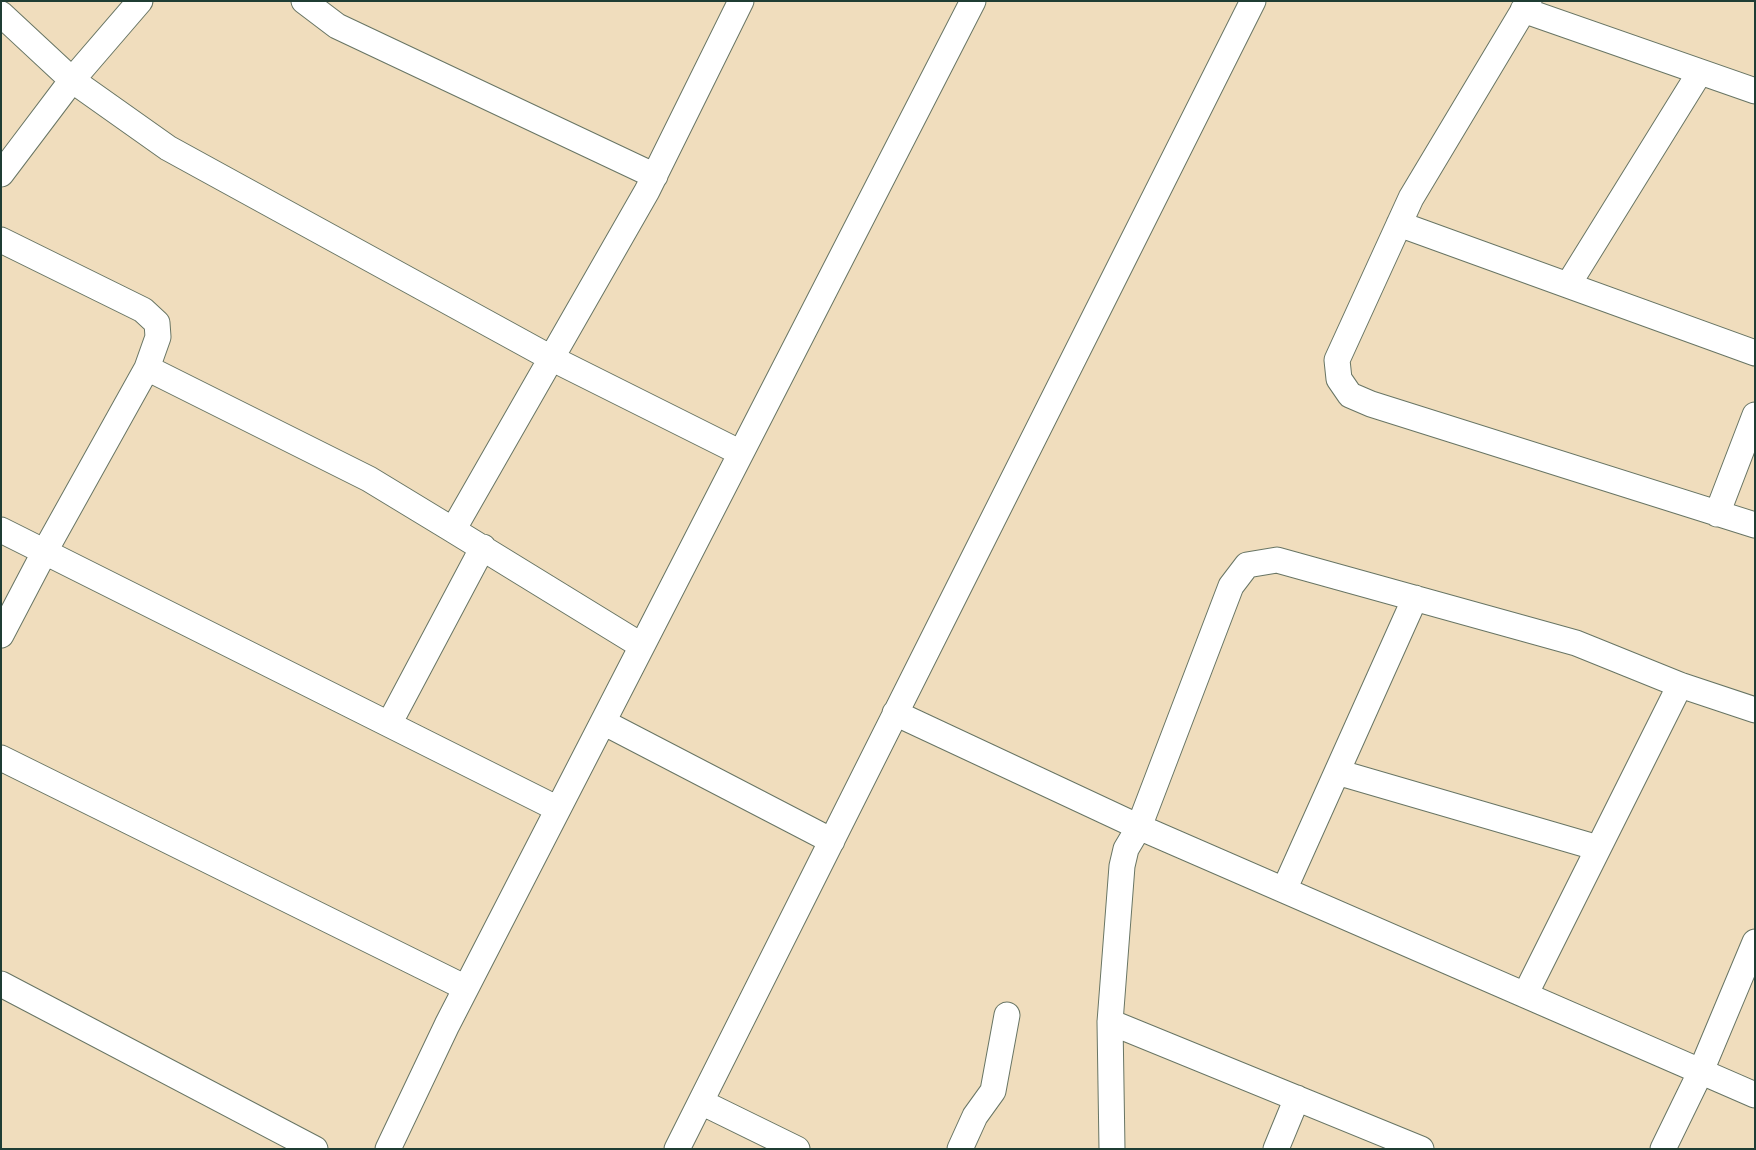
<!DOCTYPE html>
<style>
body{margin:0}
#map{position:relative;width:1756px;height:1150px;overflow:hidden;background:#f0ddbd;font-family:Cardo,serif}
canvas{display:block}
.frame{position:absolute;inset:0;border:2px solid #1f3d34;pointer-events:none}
</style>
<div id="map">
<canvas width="1756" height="1150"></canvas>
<div class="frame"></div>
</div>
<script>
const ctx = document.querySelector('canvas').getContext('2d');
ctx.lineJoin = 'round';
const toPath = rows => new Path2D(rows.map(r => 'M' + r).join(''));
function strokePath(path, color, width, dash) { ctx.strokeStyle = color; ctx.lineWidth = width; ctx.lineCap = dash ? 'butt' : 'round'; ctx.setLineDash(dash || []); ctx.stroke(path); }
const street = toPath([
 [304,1,337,26,655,176],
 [1529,1,1411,198,1337,360,1339,379,1350,395,1371,404,1755,525],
 [1523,10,1755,91],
 [1,14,72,80,168,148,551,358,741,453],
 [1,174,72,80,140,1],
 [1399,224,1755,353],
 [1,240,143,310,157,323,158,337,147,368,45,551,1,635],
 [1568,285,1700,72],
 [147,368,369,479,453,530],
 [1717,514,1755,415],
 [1,530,558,809],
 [642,646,973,1],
 [895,713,1139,827,1755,1095],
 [603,722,832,841],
 [389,724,483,547],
 [1,758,466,988],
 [1337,772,1598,848],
 [1284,890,1415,598],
 [1,984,315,1149],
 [1525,995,1680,685],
 [1110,1022,1421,1149],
 [701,1102,797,1149],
 [388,1149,447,1025,642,646,453,530,647,191,741,1],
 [677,1149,1253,1],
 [960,1149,975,1116,993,1091,1007,1015],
 [1112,1149,1110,1022,1122,866,1126,849,1139,827,1231,586,1247,565,1277,560,1576,643,1680,685,1755,710],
 [1276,1149,1297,1098],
 [1663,1149,1701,1071,1755,942]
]);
strokePath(street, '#687564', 27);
strokePath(street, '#fff', 25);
</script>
